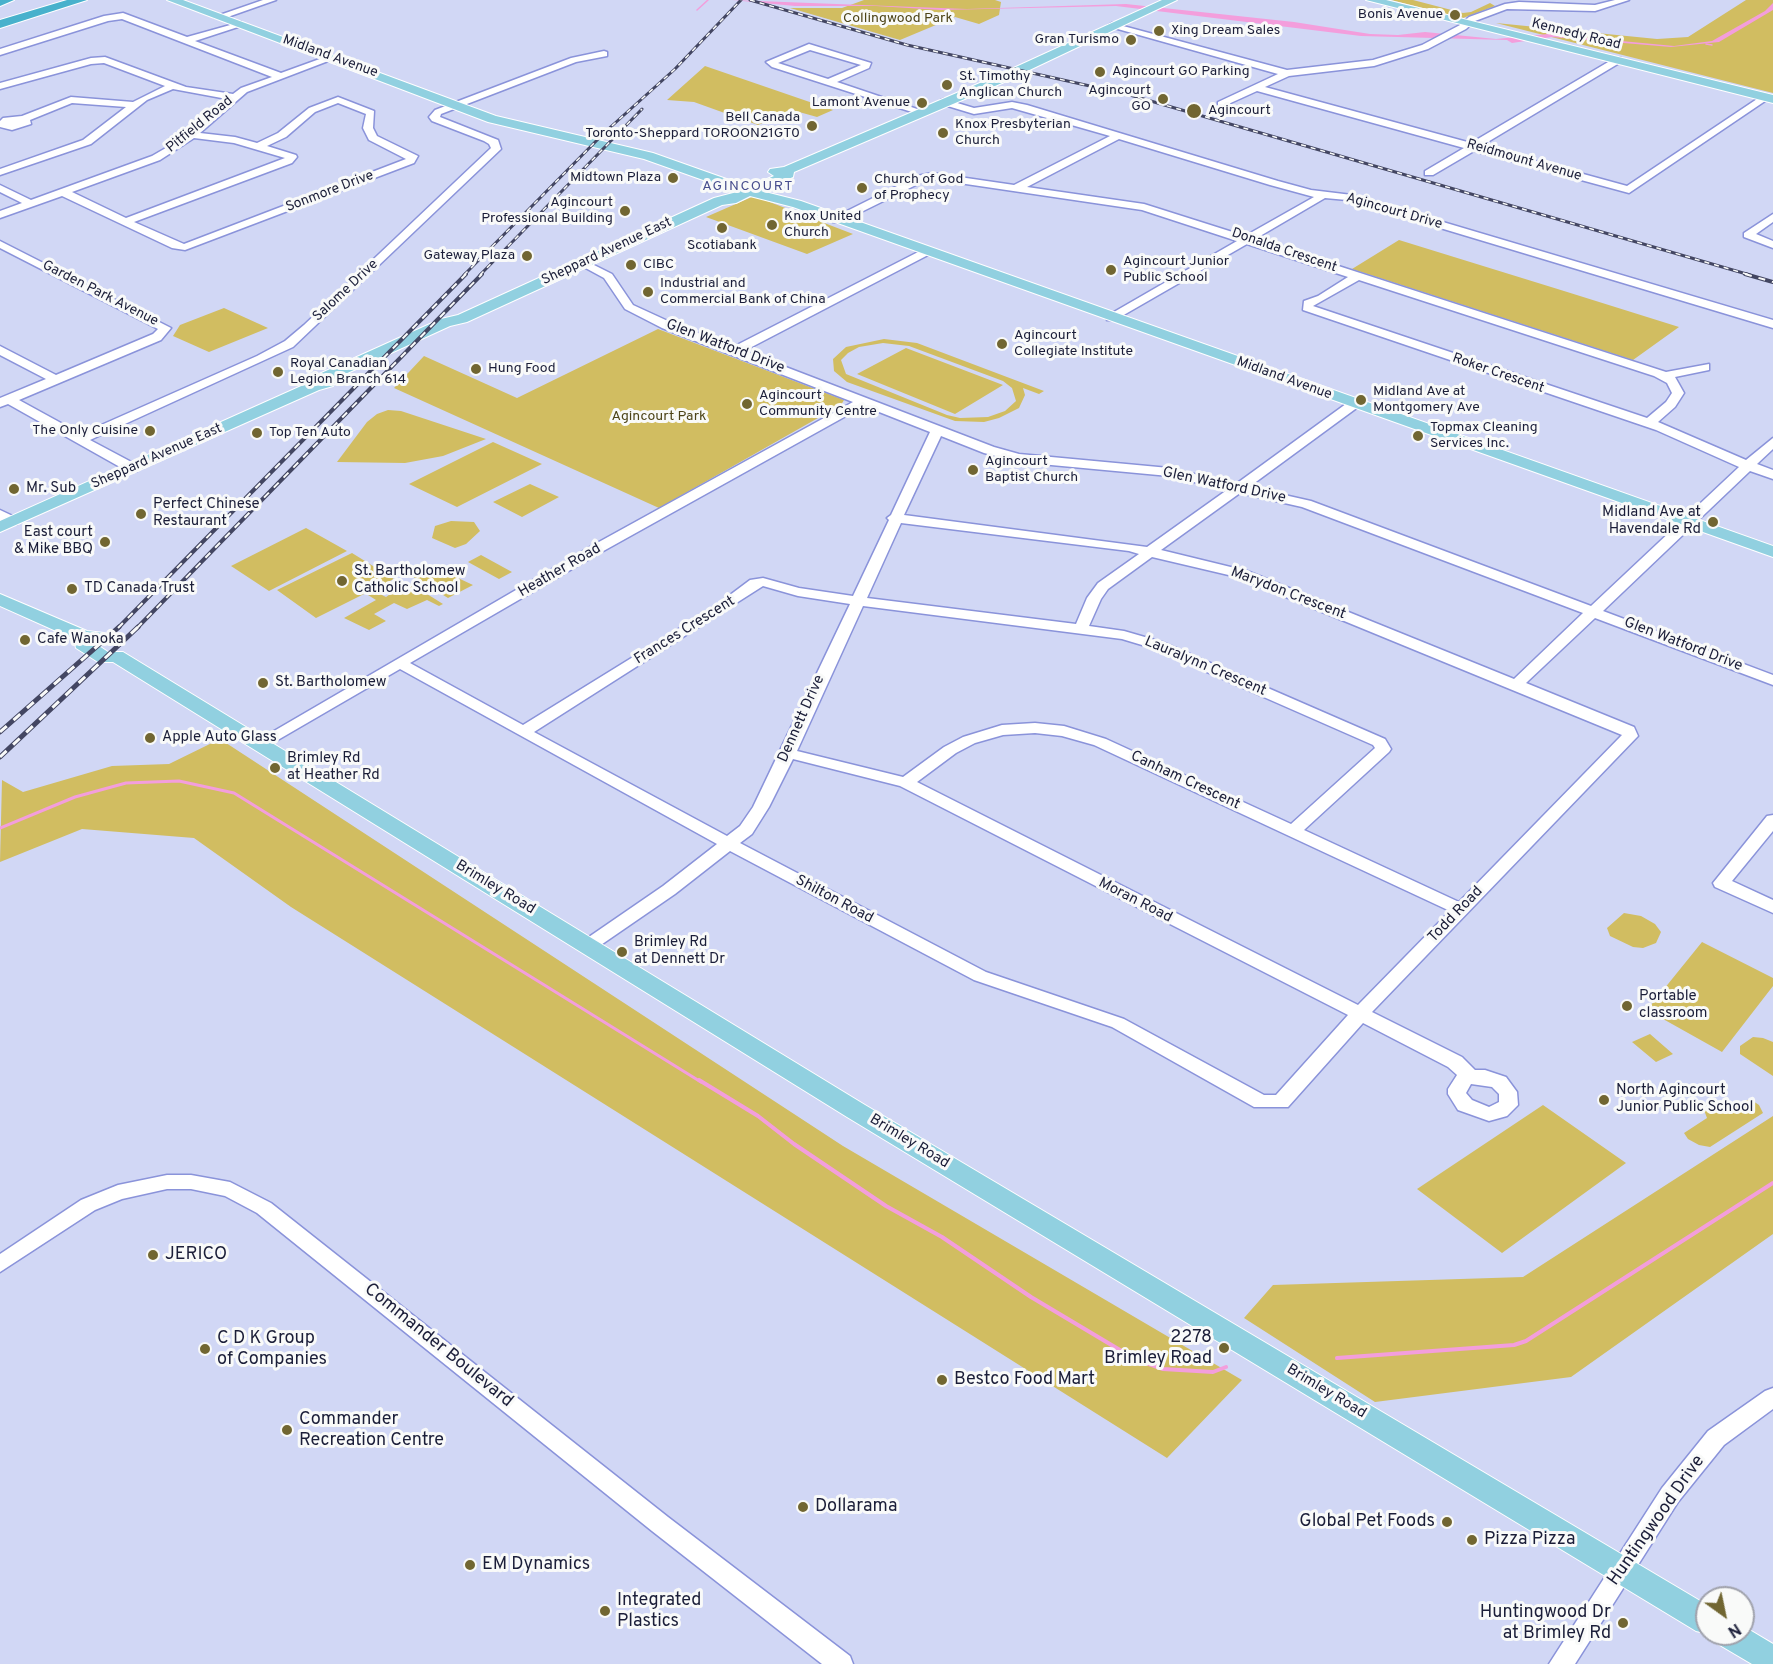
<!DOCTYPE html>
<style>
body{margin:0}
#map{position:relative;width:1773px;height:1664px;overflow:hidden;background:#d1d7f5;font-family:Overpass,sans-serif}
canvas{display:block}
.north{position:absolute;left:1695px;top:1586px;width:60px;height:60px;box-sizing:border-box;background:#f9faf9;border:2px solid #a0a2ac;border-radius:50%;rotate:147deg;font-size:16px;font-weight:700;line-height:24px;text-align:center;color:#1b1e39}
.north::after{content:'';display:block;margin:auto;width:21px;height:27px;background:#716632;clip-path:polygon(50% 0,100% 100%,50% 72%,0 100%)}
</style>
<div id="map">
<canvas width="1773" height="1664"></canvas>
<div class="north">N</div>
</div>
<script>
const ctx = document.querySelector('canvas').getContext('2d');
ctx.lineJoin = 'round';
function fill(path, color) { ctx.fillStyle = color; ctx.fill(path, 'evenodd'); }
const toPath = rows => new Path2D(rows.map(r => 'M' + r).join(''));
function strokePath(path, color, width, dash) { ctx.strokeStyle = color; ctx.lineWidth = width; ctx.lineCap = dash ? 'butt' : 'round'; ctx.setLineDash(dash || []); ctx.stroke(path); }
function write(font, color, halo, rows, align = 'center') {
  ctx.font = font + ' Overpass,sans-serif'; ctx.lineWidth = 6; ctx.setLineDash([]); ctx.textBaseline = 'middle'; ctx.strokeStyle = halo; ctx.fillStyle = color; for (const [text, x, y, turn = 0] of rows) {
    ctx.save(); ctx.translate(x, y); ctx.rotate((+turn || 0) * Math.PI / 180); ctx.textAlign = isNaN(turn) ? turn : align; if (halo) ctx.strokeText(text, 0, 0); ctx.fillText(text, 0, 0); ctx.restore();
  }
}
const green = toPath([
 [864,0,995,0,1001,2,999,15,979,24,955,17,900,40,790,8,842,8],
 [1391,0,1413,0,1463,13,1471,12,1490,3,1495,6,1463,18],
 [1746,0,1773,0,1773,93,1496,23,1657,39,1688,37],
 [705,66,833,110,817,117,792,110,758,125,694,102,667,100],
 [754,196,853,234,807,254,706,217],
 [1399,240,1564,291,1679,327,1633,360,1352,269],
 [224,308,268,328,209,352,173,336,180,325],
 [658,329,844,400,841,405,659,508,394,388,424,356,517,398],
 [884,339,917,343,1044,391,1039,394,1023,388,1025,395,1019,408,999,418,984,422,955,421,847,382,834,371,833,359,846,347],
 [883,343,909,346,1003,381,1012,388,1016,401,1005,411,988,417,960,418,947,415,846,374,841,360,848,353,859,347],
 [906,348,1003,385,955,414,857,374],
 [388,410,401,411,486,439,443,456,405,463,337,462,367,422,377,414],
 [493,442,542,464,457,507,409,484],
 [530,484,559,497,522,517,493,502],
 [451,521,474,522,480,531,466,544,455,548,432,538,435,526],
 [306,528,347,551,269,591,231,566],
 [352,553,394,579,316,618,277,590],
 [481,555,512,572,499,579,468,562],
 [405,567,443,571,473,585,448,598,410,575],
 [411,584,443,604,439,606,427,600,407,609,394,603,374,614,386,621,369,630,344,618,376,600,368,595,374,591,386,597,403,585],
 [220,739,843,1146,1242,1380,1167,1458,291,907,194,838,82,829,0,862,2,780,23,792,112,766,169,764],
 [1624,913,1641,916,1655,924,1661,932,1656,943,1643,948,1633,947,1610,936,1607,928],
 [1702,942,1773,978,1773,986,1722,1052,1647,1010],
 [1650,1034,1673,1054,1656,1062,1632,1042],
 [1753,1037,1763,1038,1773,1042,1773,1076,1740,1054,1740,1046],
 [1750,1099,1759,1105,1763,1113,1710,1147,1699,1145,1688,1139,1684,1133,1707,1118,1704,1110,1716,1103,1730,1107],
 [1543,1105,1626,1163,1502,1253,1417,1189],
 [1773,1116,1773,1234,1571,1377,1375,1402,1244,1318,1273,1285,1523,1277]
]);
const water = toPath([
 [732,0,967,9,1126,4,1294,22,1370,34,1398,35,1425,32,1496,39,1548,34,1674,46,1712,41,1765,11,1773,3,1773,10,1719,42,1671,47,1552,37,1512,43,1507,40,1361,36,1116,6,941,10,876,6,795,6]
]);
const streamFar2 = toPath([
 [697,10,708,0],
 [1706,44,1712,45]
]);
const streamFar1 = toPath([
 [0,828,75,797,126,783,179,781,234,793,701,1082]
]);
const stream = toPath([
 [699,1080,758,1116,794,1144,886,1206,942,1237,1031,1297,1135,1359,1163,1369,1213,1372,1226,1367],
 [1337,1358,1514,1345,1526,1341,1773,1183]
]);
const minor = toPath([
 [263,0,276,0,222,19,214,17,263,0],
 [1615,0,1629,0,1595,11,1507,9,1475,21,1466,29,1428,49,1374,66,1289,76,1265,87,1471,143,1615,58,1621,58,1621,62,1481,146,1627,186,1763,95,1771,97,1629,193,1474,151,1433,175,1425,175,1425,171,1464,148,1257,91,1224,106,1218,106,1218,102,1278,74,1107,26,1112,23,1287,70,1373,60,1422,45,1460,25,1469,17,1505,4,1519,2,1595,5,1615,0],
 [123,13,187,37,241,22,241,26,195,41,281,73,328,56,336,58,247,92,200,133,235,137,257,143,278,133,309,108,338,97,374,111,373,128,377,136,418,156,414,163,185,250,172,248,62,196,0,218,0,211,22,203,0,192,0,185,31,200,152,156,178,141,227,99,173,89,147,100,91,144,0,175,0,169,83,140,126,107,72,103,30,120,31,124,12,130,0,127,0,121,3,118,22,116,71,97,133,102,165,86,104,63,91,64,0,89,0,83,91,58,105,57,186,87,233,94,241,88,272,77,122,19,108,21,0,55,0,49,104,16,123,13],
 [338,103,366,114,363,128,369,140,406,159,184,244,134,222,292,163,297,157,296,155,267,146,286,137,315,112,338,103],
 [194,138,234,143,285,158,126,218,72,192,160,160,194,138],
 [809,44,871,63,869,68,837,82,926,112,918,114,772,67,766,62,809,44],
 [810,50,861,65,828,79,778,63,810,50],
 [604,51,607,52,607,56,576,62,441,114,440,117,498,140,501,149,293,347,90,440,137,465,137,471,127,471,8,404,0,407,0,398,46,379,0,355,0,346,56,375,153,334,158,329,0,248,0,241,171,328,161,340,19,400,81,434,257,356,285,341,304,325,491,148,489,144,484,141,432,121,429,117,435,110,571,58,604,51],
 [944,99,974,108,1012,102,1027,105,1278,181,1311,190,1352,195,1773,320,1773,328,1347,200,1325,198,1255,239,1666,372,1709,364,1709,370,1675,377,1684,393,1675,407,1658,422,1746,460,1773,438,1773,449,1757,464,1773,470,1773,479,1750,471,1603,611,1773,675,1773,685,1595,618,1526,683,1634,727,1638,736,1372,1012,1462,1057,1475,1070,1485,1070,1506,1077,1517,1092,1518,1105,1507,1116,1489,1121,1458,1110,1448,1094,1448,1089,1457,1075,1448,1067,1363,1023,1288,1107,1254,1107,1112,1027,974,980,730,851,675,894,595,949,583,949,580,945,583,941,663,886,717,844,400,669,264,748,258,750,250,745,588,548,853,402,662,328,625,309,604,278,580,265,578,263,584,260,612,274,633,305,670,322,733,347,922,250,930,250,930,254,744,351,994,447,1019,454,1169,468,1236,484,1350,401,1358,401,1358,407,1249,487,1311,501,1591,606,1739,467,1656,430,1303,310,1304,301,1318,296,1348,277,1247,244,1115,320,1107,320,1107,316,1237,241,1142,210,932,179,924,181,841,222,833,222,833,218,917,176,932,173,1014,185,1110,136,1012,108,974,114,941,104,941,100,944,99],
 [1119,139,1270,185,1314,197,1245,236,1144,204,1027,187,1119,139],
 [1359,280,1654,376,1667,383,1672,393,1666,402,1647,418,1313,306,1359,280],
 [864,406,930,432,891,515,887,518,889,520,853,596,799,588,763,578,750,580,714,607,523,725,410,663,598,554,864,406],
 [941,436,984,453,1019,462,1169,476,1227,490,1147,547,904,515,941,436],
 [1240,493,1302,507,1583,613,1514,679,1247,571,1161,550,1240,493],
 [901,523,1129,551,1139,554,1098,583,1087,598,1076,624,867,598,901,523],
 [1152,557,1237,577,1622,735,1459,902,1304,830,1389,752,1391,749,1385,739,1162,642,1124,631,1089,626,1101,599,1108,589,1152,557],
 [763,586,798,596,850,604,753,807,740,826,727,836,534,732,763,586],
 [863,606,1122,639,1152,648,1373,745,1375,748,1291,824,1106,739,1064,726,1035,723,1002,725,963,737,944,747,903,777,797,751,863,606],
 [1035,733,1062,736,1094,745,1450,911,1358,1005,917,782,956,753,975,743,1003,735,1035,733],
 [793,759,900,786,1348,1015,1276,1095,1264,1095,1124,1019,986,972,740,843,752,834,769,807,793,759],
 [1471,1084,1492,1087,1499,1094,1499,1102,1489,1107,1472,1100,1466,1093,1471,1084],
 [1773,214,1773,222,1756,234,1773,241,1773,248,1744,237,1744,233,1773,214],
 [0,510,17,518,17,524,7,524,0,520,0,510],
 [1773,815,1773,831,1732,881,1773,900,1773,913,1715,887,1713,883,1767,816,1773,815],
 [167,1175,191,1175,230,1182,271,1203,668,1517,850,1656,853,1664,822,1664,652,1531,257,1213,225,1196,191,1189,167,1189,122,1199,95,1210,0,1272,0,1254,81,1200,118,1185,167,1175],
 [1773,1388,1773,1409,1724,1445,1678,1502,1575,1664,1549,1664,1662,1488,1708,1431,1765,1391,1773,1388]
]);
const major = toPath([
 [167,0,183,0,496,116,653,153,749,187,774,176,768,172,770,169,784,167,994,77,1162,0,1177,0,1002,83,794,172,793,177,761,191,801,201,1773,546,1773,557,793,207,750,196,736,203,722,205,467,322,450,326,332,380,335,383,333,386,319,390,0,532,0,521,308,383,317,375,441,319,458,315,714,198,737,192,644,159,488,122,167,0],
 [1366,0,1386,0,1773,95,1773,103,1366,0],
 [0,594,87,631,104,633,106,637,104,641,93,642,108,652,123,652,865,1105,1707,1605,1709,1634,1696,1631,847,1117,113,662,98,662,76,648,74,639,0,606,0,594],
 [1743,1626,1773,1644,1773,1664,1752,1664,1718,1644,1714,1634,1743,1634,1743,1626]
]);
const highway = toPath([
 [0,0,14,0,0,6,0,0],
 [67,0,87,0,0,28,0,20,67,0]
]);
const railFar2 = toPath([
 [750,0,907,45,1130,95,1750,275],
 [464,275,604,133,675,69,741,0],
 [480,275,642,109]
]);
const railFar1 = toPath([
 [1745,274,1773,282],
 [118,628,466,274],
 [137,628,482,274]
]);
const rail = toPath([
 [0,732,119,627],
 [0,757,138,627]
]);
const markers = [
 [1455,15,6,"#716632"],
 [1159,31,6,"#716632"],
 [1131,40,6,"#716632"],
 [1100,72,6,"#716632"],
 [947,85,6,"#716632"],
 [1163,99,6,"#716632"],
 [922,103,6,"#716632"],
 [1194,111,8,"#716632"],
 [812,126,6,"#716632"],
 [943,133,6,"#716632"],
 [673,178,6,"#716632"],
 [862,188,6,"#716632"],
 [625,211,6,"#716632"],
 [772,225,6,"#716632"],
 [722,228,6,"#716632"],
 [527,256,6,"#716632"],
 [631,265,6,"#716632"],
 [1111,270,6,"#716632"],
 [648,292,6,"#716632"],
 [1002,344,6,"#716632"],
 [476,369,6,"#716632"],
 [278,372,6,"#716632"],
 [1361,400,6,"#716632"],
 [747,404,6,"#716632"],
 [150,431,6,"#716632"],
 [257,433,6,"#716632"],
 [1418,436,6,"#716632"],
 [973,470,6,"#716632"],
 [14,489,6,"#716632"],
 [141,514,6,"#716632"],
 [1713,522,6,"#716632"],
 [105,542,6,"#716632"],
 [342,581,6,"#716632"],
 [72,589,6,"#716632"],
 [25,640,6,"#716632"],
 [263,683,6,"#716632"],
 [150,738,6,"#716632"],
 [275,768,6,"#716632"],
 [622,952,6,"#716632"],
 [1627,1006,6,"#716632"],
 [1604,1100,6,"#716632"],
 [153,1255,6,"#716632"],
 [1224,1348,6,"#716632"],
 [205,1349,6,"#716632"],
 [942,1380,6,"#716632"],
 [287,1430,6,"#716632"],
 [803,1507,6,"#716632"],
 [1447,1522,6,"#716632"],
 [1472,1540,6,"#716632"],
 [470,1565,6,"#716632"],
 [605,1611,6,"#716632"],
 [1623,1623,6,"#716632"]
];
const farPoinames = [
 ["Bonis Avenue",1443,15,"right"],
 ["Xing Dream Sales",1171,31],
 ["Gran Turismo",1119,40,"right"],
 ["Agincourt GO Parking",1112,72],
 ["St. Timothy",959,77],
 ["Anglican Church",959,93],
 ["Agincourt",1151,91,"right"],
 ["GO",1151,107,"right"],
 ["Lamont Avenue",910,103,"right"],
 ["Agincourt",1208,111],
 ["Bell Canada",800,118,"right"],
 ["Toronto-Sheppard TOROON21GT0",800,134,"right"],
 ["Knox Presbyterian",955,125],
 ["Church",955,141],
 ["Midtown Plaza",661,178,"right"],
 ["Church of God",874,180],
 ["of Prophecy",874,196],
 ["Agincourt",613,203,"right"],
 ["Professional Building",613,219,"right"],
 ["Knox United",784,217],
 ["Church",784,233],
 ["Scotiabank",722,246,"center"],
 ["Gateway Plaza",515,256,"right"],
 ["Agincourt Junior",1123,262],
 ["Public School",1123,278],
 ["CIBC",643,265],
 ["Industrial and",660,284],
 ["Commercial Bank of China",660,300],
 ["Agincourt",1014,336],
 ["Collegiate Institute",1014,352],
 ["Royal Canadian",290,364],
 ["Legion Branch 614",290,380],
 ["Hung Food",488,369],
 ["Midland Ave at",1373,392],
 ["Montgomery Ave",1373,408],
 ["Agincourt",759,396],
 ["Community Centre",759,412],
 ["Topmax Cleaning",1430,428],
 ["Services Inc.",1430,444],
 ["The Only Cuisine",138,431,"right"],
 ["Top Ten Auto",269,433],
 ["Agincourt",985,462],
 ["Baptist Church",985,478]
];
const farParknames = [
 ["Collingwood Park",898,19],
 ["Agincourt Park",659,417]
];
const farStreetnames = [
 ["Kennedy Road",1576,35,14],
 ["Midland Avenue",330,57,20],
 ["Pitfield Road",200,125,-39],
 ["Reidmount Avenue",1524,161,16],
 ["Sonmore Drive",330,192,-21],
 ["Agincourt Drive",1394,212,16],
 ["Donalda Crescent",1284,251,19],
 ["Sheppard Avenue East",607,252,-25],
 ["Salome Drive",346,291,-43],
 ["Garden Park Avenue",100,294,27],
 ["Roker Crescent",1498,374,19],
 ["Midland Avenue",1284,379,20],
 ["Sheppard Avenue East",157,457,-24]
];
const farNeighbourhoodnames = [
 ["AGINCOURT",748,187]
];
const streetNames = [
 ["Glen Watford Drive",725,347,21],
 ["Glen Watford Drive",1224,486,12],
 ["Heather Road",560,571,-30],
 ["Marydon Crescent",1288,594,21],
 ["Frances Crescent",685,631,-32],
 ["Glen Watford Drive",1683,645,21],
 ["Lauralynn Crescent",1205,667,23],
 ["Dennett Drive",802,719,-66],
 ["Canham Crescent",1185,781,25],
 ["Brimley Road",495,888,31],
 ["Shilton Road",834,900,28],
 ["Moran Road",1135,901,27],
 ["Todd Road",1456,915,-46],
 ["Brimley Road",909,1142,31],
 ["Brimley Road",1326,1392,31]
];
const poiNames = [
 ["Mr. Sub",26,489],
 ["Perfect Chinese",153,505],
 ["Restaurant",153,522],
 ["Midland Ave at",1701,513,"right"],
 ["Havendale Rd",1701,530,"right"],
 ["East court",93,533,"right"],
 ["& Mike BBQ",93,550,"right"],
 ["St. Bartholomew",354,572],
 ["Catholic School",354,589],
 ["TD Canada Trust",84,589],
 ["Cafe Wanoka",37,640],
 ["St. Bartholomew",275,683],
 ["Apple Auto Glass",162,738],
 ["Brimley Rd",287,759],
 ["at Heather Rd",287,776],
 ["Brimley Rd",634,943],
 ["at Dennett Dr",634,960],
 ["Portable",1639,997],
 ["classroom",1639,1014],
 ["North Agincourt",1616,1091],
 ["Junior Public School",1616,1108]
];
const nearPoinames = [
 ["JERICO",165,1255],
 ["2278",1212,1338,"right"],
 ["Brimley Road",1212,1359,"right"],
 ["C D K Group",217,1339],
 ["of Companies",217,1360],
 ["Bestco Food Mart",954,1380],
 ["Commander",299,1420],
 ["Recreation Centre",299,1441],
 ["Dollarama",815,1507],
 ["Global Pet Foods",1435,1522,"right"],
 ["Pizza Pizza",1484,1540],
 ["EM Dynamics",482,1565],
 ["Integrated",617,1601],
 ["Plastics",617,1622],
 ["Huntingwood Dr",1611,1613,"right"],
 ["at Brimley Rd",1611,1634,"right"]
];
const nearStreetnames = [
 ["Commander Boulevard",438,1346,39],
 ["Huntingwood Drive",1657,1521,-55]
];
fill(green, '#d1bd61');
fill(water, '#f39edc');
strokePath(streamFar2, '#f39edc', 1.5);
strokePath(streamFar1, '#f39edc', 3);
strokePath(stream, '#f39edc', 4);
strokePath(minor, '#8a93da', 3);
strokePath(major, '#fff', 2);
strokePath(highway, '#fff', 2);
fill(minor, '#fff');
fill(major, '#91d0e0');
fill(highway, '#48b1cc');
strokePath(railFar2, '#434662', 3);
strokePath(railFar1, '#434662', 4);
strokePath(rail, '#434662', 5);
strokePath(railFar2, '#f9faf9', 1.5, [5]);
strokePath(railFar1, '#f9faf9', 2, [7]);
strokePath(rail, '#f9faf9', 3, [9]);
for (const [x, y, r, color] of markers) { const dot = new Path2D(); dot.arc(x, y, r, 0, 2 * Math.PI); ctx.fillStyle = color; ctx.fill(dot); strokePath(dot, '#f9faf9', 2); }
write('14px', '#1b1e39', '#f9faf9', farPoinames, 'left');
write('14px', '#4d4418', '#f9faf9', farParknames);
write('14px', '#1b1e39', '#f9faf9', farStreetnames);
ctx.letterSpacing = '1.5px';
write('14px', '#474d8e', '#f9faf9', farNeighbourhoodnames);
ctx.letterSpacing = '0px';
write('15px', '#1b1e39', '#f9faf9', streetNames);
write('15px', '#1b1e39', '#f9faf9', poiNames, 'left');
write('18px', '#1b1e39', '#f9faf9', nearPoinames, 'left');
write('18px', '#1b1e39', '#f9faf9', nearStreetnames);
</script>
